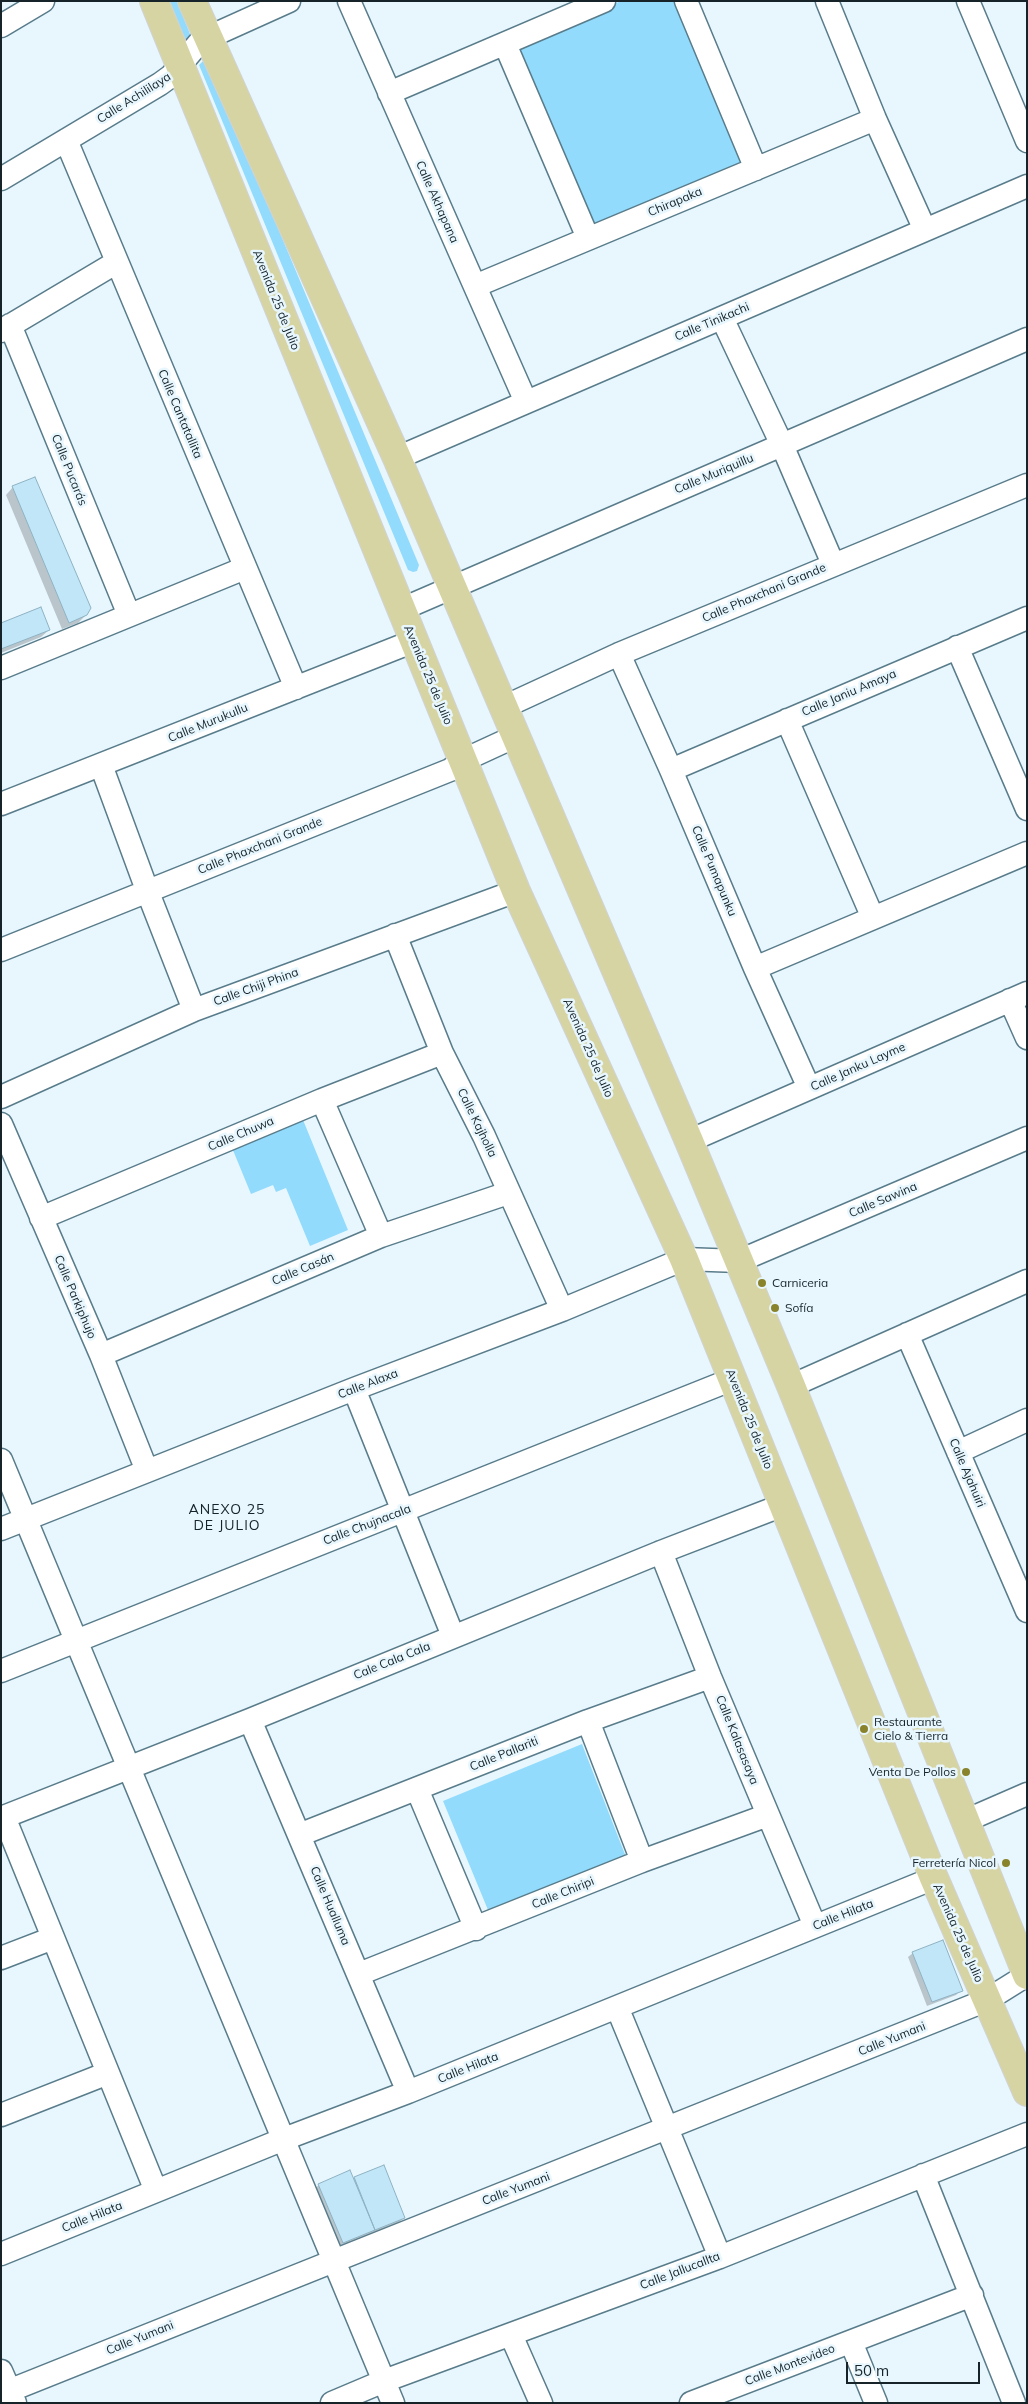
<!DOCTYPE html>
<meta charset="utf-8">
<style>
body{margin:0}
#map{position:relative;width:1028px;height:2404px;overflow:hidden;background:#e8f7fe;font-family:Mulish,sans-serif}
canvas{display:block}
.frame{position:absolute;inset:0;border:2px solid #16242a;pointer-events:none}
.scale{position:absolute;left:846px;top:2362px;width:134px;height:22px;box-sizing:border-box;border:2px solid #16242a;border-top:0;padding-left:6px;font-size:15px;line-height:18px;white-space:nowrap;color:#16242a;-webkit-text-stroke:4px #e8f7fe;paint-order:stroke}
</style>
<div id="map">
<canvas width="1028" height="2404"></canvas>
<div class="frame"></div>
<div class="scale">50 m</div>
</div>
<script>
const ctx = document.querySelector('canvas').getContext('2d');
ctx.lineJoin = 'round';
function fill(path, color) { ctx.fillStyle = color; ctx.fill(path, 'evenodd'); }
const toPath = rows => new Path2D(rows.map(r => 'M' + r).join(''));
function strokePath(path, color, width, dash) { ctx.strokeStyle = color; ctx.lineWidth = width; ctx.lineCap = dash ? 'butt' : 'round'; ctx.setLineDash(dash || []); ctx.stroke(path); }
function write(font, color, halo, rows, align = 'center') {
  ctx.font = font + ' Mulish,sans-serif'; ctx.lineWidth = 5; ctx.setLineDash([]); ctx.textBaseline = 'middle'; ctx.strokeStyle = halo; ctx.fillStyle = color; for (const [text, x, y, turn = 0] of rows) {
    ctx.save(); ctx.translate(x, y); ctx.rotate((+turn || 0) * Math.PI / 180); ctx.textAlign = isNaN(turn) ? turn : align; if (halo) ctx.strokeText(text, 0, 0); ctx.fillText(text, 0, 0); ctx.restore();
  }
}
const green = toPath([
 [163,1,177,1,190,34,188,39,182,39],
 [621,1,676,1,745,162,590,227,513,47],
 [205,59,208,61,419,565,417,571,413,572,408,570,199,65],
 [301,1115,348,1230,310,1246,286,1188,276,1192,273,1185,251,1194,230,1143],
 [582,1744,626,1857,488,1910,443,1801]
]);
const shadow = toPath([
 [13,487,86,615,78,623,62,629,6,495],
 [1,624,49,630,41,637,1,653],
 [913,1953,961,1990,956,1995,927,2006,908,1957],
 [355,2178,404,2218,399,2222,335,2250,311,2192,319,2185]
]);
const building = toPath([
 [35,477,91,608,87,615,69,623,12,486,35,477],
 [41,607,50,630,1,649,1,623,41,607],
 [943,1940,963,1991,932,2002,912,1952,943,1940],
 [384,2165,405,2218,375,2230,354,2177,384,2165],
 [350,2170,375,2230,343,2243,318,2184,350,2170]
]);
const minor = toPath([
 [349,1,526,402],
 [686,1,756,169],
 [827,1,875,119,925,230],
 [968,1,1027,141],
 [1,26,43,1],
 [505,44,588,238],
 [389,93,604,1],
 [66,140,296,688],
 [1,179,160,84,171,76,198,44,207,38,289,1],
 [475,286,875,119],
 [722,318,782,445,833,564],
 [10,325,129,615],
 [1,331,117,262],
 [397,458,1027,186],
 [400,610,1027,339],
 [957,647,1027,809],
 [619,654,671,770,755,968,809,1088],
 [1,668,245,568],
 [504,707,619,654,1027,485],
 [787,720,873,918],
 [101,765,147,890,194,1010],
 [671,770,1027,618],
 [1,804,414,641],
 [395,935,442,1053,484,1136,562,1310],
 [1,950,450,770,464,760,516,736],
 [755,968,1027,853],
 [1010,1000,1027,1038],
 [1,1097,194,1010,516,891],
 [322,1100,381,1236],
 [1,1124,101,1355,147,1471],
 [689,1141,1027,993],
 [41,1218,322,1100,442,1053],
 [907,1334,1027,1611],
 [101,1355,381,1236,508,1193],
 [791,1386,1027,1281],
 [354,1389,453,1636],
 [958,1452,1027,1420],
 [1,1460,393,2403],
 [1,1529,354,1389,562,1310,684,1259,739,1261,1027,1138],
 [661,1552,710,1677,815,1926],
 [1,1671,733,1379],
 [250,1720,408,2092],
 [588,1721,642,1861],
 [417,1789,476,1929],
 [4,1817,156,2191],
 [1,1818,250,1720,661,1552,783,1505],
 [965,1821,1027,1794],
 [299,1835,588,1721,710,1677],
 [1,1958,53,1938],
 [359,1974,642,1861,768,1815],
 [617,2007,720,2257],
 [1,2115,108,2073],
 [923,2175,1014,2403],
 [1,2254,284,2139,408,2092,934,1878],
 [511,2335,541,2403],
 [851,2342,876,2403],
 [1,2371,15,2403],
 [1,2394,987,2000,1027,1975],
 [332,2403,384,2381,720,2257,1027,2134],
 [691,2403,972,2295]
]);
const major = toPath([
 [154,1,516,891,684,1259,934,1878,1027,2092],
 [192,1,397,458,689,1141,791,1386,1027,1975]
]);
const markers = [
 [762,1283,5,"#89832b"],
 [775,1308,5,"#89832b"],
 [864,1729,5,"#89832b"],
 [966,1772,5,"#89832b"],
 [1006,1863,5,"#89832b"]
];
const streetNames = [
 ["Calle Achililaya",134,98,-32],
 ["Calle Akhapana",437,202,66],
 ["Chirapaka",675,202,-23],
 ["Avenida 25 de Julio",276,300,68],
 ["Calle Tinikachi",712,322,-23],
 ["Calle Cantatallita",180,414,67],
 ["Calle Pucarás",69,470,68],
 ["Calle Muriquillu",714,474,-23],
 ["Calle Phaxchani Grande",764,593,-23],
 ["Avenida 25 de Julio",428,675,67],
 ["Calle Janiu Amaya",849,693,-23],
 ["Calle Murukullu",208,723,-22],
 ["Calle Phaxchani Grande",260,846,-22],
 ["Calle Pumapunku",714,871,67],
 ["Calle Chiji Phina",256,987,-20],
 ["Avenida 25 de Julio",588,1048,66],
 ["Calle Janku Layme",858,1067,-24],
 ["Calle Kajholla",477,1123,64],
 ["Calle Chuwa",241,1134,-23],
 ["Calle Sawina",883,1200,-23],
 ["Calle Casán",303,1269,-23],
 ["Calle Parkiphujo",75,1297,67],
 ["Calle Alaxa",368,1384,-21],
 ["Avenida 25 de Julio",749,1419,68],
 ["Calle Ajahuiri",967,1473,67],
 ["Calle Chujnacala",367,1525,-21],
 ["Cale Cala Cala",392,1661,-22],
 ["Calle Kalasasaya",737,1740,68],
 ["Calle Pallariti",504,1754,-22],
 ["Calle Chiripi",563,1893,-22],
 ["Calle Hualluma",330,1906,67],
 ["Calle Hilata",843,1915,-22],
 ["Avenida 25 de Julio",958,1933,66],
 ["Calle Yumani",892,2039,-22],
 ["Calle Hilata",468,2068,-22],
 ["Calle Yumani",516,2189,-21],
 ["Calle Hilata",92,2217,-22],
 ["Calle Jallucallta",680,2271,-21],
 ["Calle Yumani",140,2338,-22],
 ["Calle Montevideo",790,2365,-21]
];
const poiNames = [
 ["Carniceria",772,1283],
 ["Sofía",785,1308],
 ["Restaurante",874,1722],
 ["Cielo & Tierra",874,1736],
 ["Venta De Pollos",956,1772,"right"],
 ["Ferretería Nicol",996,1863,"right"]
];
const neighbourhoodNames = [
 ["ANEXO 25",227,1510],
 ["DE JULIO",227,1526]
];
fill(green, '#92dbfc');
fill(shadow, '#0003');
fill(building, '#c1e6f8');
strokePath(building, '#8eb2c3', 1);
strokePath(minor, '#597c8b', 25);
strokePath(major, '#d0d3d4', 30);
strokePath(minor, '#fff', 22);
strokePath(major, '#d7d4a4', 28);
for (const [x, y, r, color] of markers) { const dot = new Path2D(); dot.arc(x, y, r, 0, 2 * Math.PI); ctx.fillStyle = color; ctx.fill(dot); strokePath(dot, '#e8f7fe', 2); }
write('12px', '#16242a', '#e8f7fe', streetNames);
write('12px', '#16242a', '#e8f7fe', poiNames, 'left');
ctx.letterSpacing = '1px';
write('14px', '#16242a', '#e8f7fe', neighbourhoodNames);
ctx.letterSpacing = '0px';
</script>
